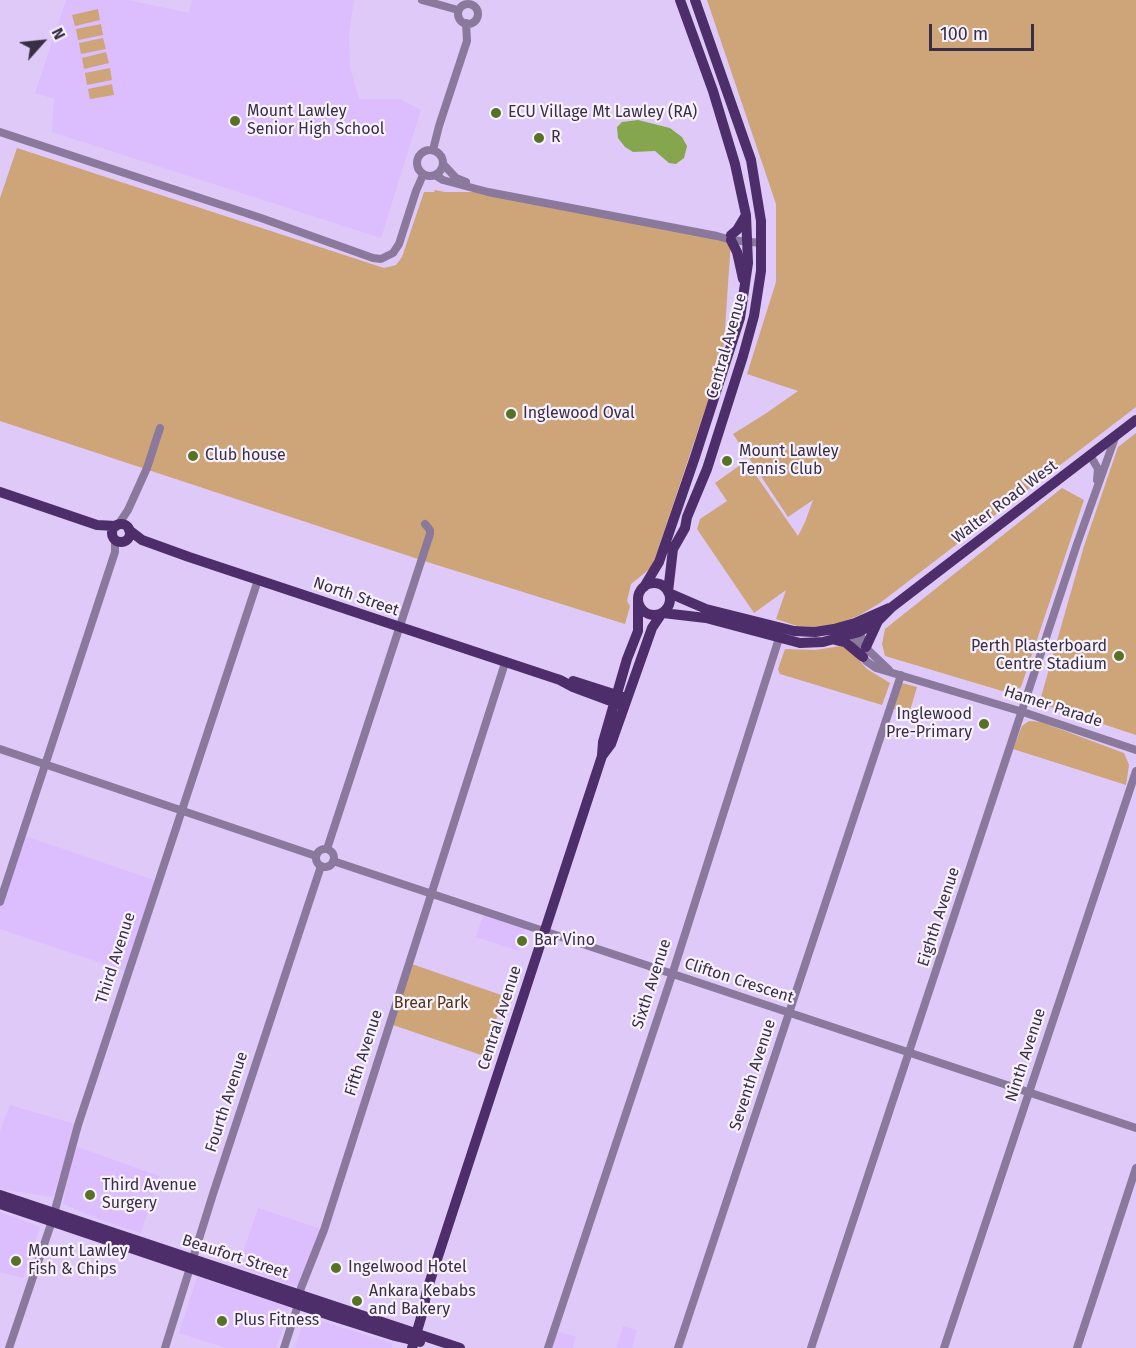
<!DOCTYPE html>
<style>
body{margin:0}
#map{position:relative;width:1136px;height:1348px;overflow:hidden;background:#dfc9f8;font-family:"Fira Sans",sans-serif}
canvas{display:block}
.north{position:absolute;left:12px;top:12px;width:60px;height:60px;-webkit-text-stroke:4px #f8f2fe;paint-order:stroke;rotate:63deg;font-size:16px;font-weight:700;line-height:24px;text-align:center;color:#392e44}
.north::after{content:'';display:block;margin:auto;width:21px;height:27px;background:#392e44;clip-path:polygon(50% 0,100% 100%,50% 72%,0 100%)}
.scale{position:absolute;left:929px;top:24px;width:105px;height:27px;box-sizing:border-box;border:3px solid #392e44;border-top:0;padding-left:8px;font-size:18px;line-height:21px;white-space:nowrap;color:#392e44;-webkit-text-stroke:4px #f8f2fe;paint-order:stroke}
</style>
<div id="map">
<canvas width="1136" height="1348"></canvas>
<div class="north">N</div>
<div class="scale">100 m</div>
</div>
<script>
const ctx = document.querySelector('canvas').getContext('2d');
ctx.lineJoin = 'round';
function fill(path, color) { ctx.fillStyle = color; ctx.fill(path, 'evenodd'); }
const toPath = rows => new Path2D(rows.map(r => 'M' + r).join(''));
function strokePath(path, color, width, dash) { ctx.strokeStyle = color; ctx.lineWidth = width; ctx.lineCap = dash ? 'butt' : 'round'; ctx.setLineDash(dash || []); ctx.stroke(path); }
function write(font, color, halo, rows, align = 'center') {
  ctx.font = font + ' "Fira Sans",sans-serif'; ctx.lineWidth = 4.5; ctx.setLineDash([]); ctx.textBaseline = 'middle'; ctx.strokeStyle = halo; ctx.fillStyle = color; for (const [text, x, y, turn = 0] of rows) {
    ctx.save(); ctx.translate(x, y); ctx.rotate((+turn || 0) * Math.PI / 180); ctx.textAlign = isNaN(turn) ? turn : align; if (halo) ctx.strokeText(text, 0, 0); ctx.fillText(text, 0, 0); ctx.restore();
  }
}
const built = toPath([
 [66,0,128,0,189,13,192,0,354,0,349,34,350,67,359,99,400,99,421,110,381,238,52,132,54,99,35,93],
 [22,835,157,881,128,972,0,929,0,902],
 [484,912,526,926,519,951,476,937],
 [10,1105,78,1125,72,1145,159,1176,141,1233,101,1220,63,1204,72,1149,52,1197,0,1189,0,1131],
 [258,1208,324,1230,301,1288,238,1267],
 [0,1212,40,1227,23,1278,0,1272],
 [197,1277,288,1307,289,1312,276,1348,226,1348,179,1333],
 [312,1318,392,1343,392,1348,295,1348,303,1322],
 [623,1326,637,1330,632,1348,616,1348],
 [554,1330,576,1337,573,1348,548,1348]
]);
const green = toPath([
 [707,0,1136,0,1136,407,880,603,860,615,837,624,815,627,797,626,776,619,786,590,754,613,697,529,700,519,727,501,715,483,746,461,798,536,805,522,813,500,788,517,733,434,765,414,798,391,747,374,776,282,776,204],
 [98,9,100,20,75,26,72,15],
 [101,24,103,35,78,40,76,29],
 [103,38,106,49,81,54,79,43],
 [106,52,109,63,84,69,82,58],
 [110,68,112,80,87,85,85,73],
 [112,84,114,95,90,99,88,89],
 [17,148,384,268,396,265,402,257,424,192,434,192,435,190,445,192,488,192,731,240,724,344,713,386,652,567,631,584,627,601,630,606,625,624,421,560,0,421,0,198],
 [1136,433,1136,735,1042,704,1041,697,1084,546,1118,447],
 [1062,488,1084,500,1021,687,1009,693,885,656,882,644,885,629],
 [841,646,848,648,867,669,890,683,882,705,780,674,778,669,785,649,815,650],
 [902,683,917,687,909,714,894,709],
 [1029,721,1041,722,1124,753,1129,765,1126,785,1013,749,1022,726],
 [409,963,504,996,484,1056,390,1024]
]);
const water = toPath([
 [638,120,670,128,682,137,687,146,684,158,676,164,669,163,655,151,633,152,625,147,618,138,617,127,622,122]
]);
const minor = toPath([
 [422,0,458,10],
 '458 14a10 10 0 1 1 20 0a10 10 0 1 1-20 0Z',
 [0,132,261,218,373,258,381,259,393,253,399,244,416,191,423,175],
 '417 163a13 13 0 1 1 26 0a13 13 0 1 1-26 0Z',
 [433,150,439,126,467,41,466,23],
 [443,164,456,178,466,182],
 [435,175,443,180,488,192,717,236,731,240,761,243],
 [1090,455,1098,469,1097,480],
 [118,525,128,510,147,468,160,428],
 [850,629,866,661,876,668,1023,712,1136,750],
 [857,629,869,651,889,670],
 [0,749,316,856],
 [327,849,430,534,430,530,425,524],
 '316 858a9 9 0 1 1 18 0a9 9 0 1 1-18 0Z',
 [333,861,1136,1128],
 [0,902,115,552,115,540],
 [9,1348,52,1221,78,1125,258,580],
 [165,1348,213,1194,321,866],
 [284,1348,297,1308,301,1288,324,1230,505,663],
 [548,1348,672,975,781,632],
 [678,1348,901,675],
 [811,1348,1077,544,1116,435],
 [944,1348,1136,771],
 [1077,1348,1136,1168]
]);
const major = toPath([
 [731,235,737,230,746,215],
 [731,240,737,252,743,279],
 [0,492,97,525,116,526],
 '112 533a9 9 0 1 1 18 0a9 9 0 1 1-18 0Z',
 [129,530,142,540,189,557,560,680,573,687,624,706],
 '638 599a16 16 0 1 1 32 0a16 16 0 1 1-32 0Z',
 [644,587,659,562,695,457,740,318,748,263,746,215,735,164,713,91,680,0],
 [668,592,673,549,685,528,687,517,707,469,743,356,754,316,761,271,761,221,751,160,695,0],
 [669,593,706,609,794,631,815,632,834,629,855,623,889,608],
 [663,613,706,618,800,643,823,642,859,632,878,621,892,607,1136,420],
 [836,640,845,642,863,657],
 [866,647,878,621],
 [573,681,623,697],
 [602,755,603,742,627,659,638,631,638,601],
 [0,1195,460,1348],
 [0,1204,332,1316,395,1336,420,1342],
 [412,1348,423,1311,427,1290,602,756,611,744,652,628,662,613]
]);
const markers = [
 [496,113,6,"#577225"],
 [235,121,6,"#577225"],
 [539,138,6,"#577225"],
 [511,414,6,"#577225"],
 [193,456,6,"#577225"],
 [727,461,6,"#577225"],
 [1119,656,6,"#577225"],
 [984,724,6,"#577225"],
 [522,941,6,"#577225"],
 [90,1195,6,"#577225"],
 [16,1261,6,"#577225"],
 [336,1268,6,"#577225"],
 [357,1301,6,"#577225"],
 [222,1321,6,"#577225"]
];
const poiNames = [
 ["Mount Lawley",247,112],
 ["Senior High School",247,130],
 ["ECU Village Mt Lawley (RA)",508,113],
 ["R",551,138],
 ["Inglewood Oval",523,414],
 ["Mount Lawley",739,452],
 ["Tennis Club",739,470],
 ["Club house",205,456],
 ["Perth Plasterboard",1107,647,"right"],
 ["Centre Stadium",1107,665,"right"],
 ["Inglewood",972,715,"right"],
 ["Pre-Primary",972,733,"right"],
 ["Bar Vino",534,941],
 ["Third Avenue",102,1186],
 ["Surgery",102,1204],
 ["Mount Lawley",28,1252],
 ["Fish & Chips",28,1270],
 ["Ingelwood Hotel",348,1268],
 ["Ankara Kebabs",369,1292],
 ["and Bakery",369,1310],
 ["Plus Fitness",234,1321]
];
const streetNames = [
 ["Central Avenue",727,346,-74],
 ["Walter Road West",1005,502,-37],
 ["North Street",356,597,19],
 ["Hamer Parade",1053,707,18],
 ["Eighth Avenue",939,917,-72],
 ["Third Avenue",116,958,-72],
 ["Clifton Crescent",739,981,18],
 ["Sixth Avenue",652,984,-72],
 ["Central Avenue",500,1018,-72],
 ["Fifth Avenue",364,1053,-72],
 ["Ninth Avenue",1026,1055,-72],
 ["Seventh Avenue",753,1075,-72],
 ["Fourth Avenue",227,1102,-72],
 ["Beaufort Street",235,1257,18]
];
const parkNames = [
 ["Brear Park",431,1004]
];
fill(built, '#dcbdfe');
fill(green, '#cea479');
fill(water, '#85a64d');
strokePath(minor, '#8a799c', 8);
strokePath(major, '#4d2d6a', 10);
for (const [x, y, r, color] of markers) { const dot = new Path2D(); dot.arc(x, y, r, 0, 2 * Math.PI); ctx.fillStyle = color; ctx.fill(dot); strokePath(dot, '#f8f2fe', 2); }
write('16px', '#392e44', '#f8f2fe', poiNames, 'left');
write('16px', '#392e44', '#f8f2fe', streetNames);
write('16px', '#513414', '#f8f2fe', parkNames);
</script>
